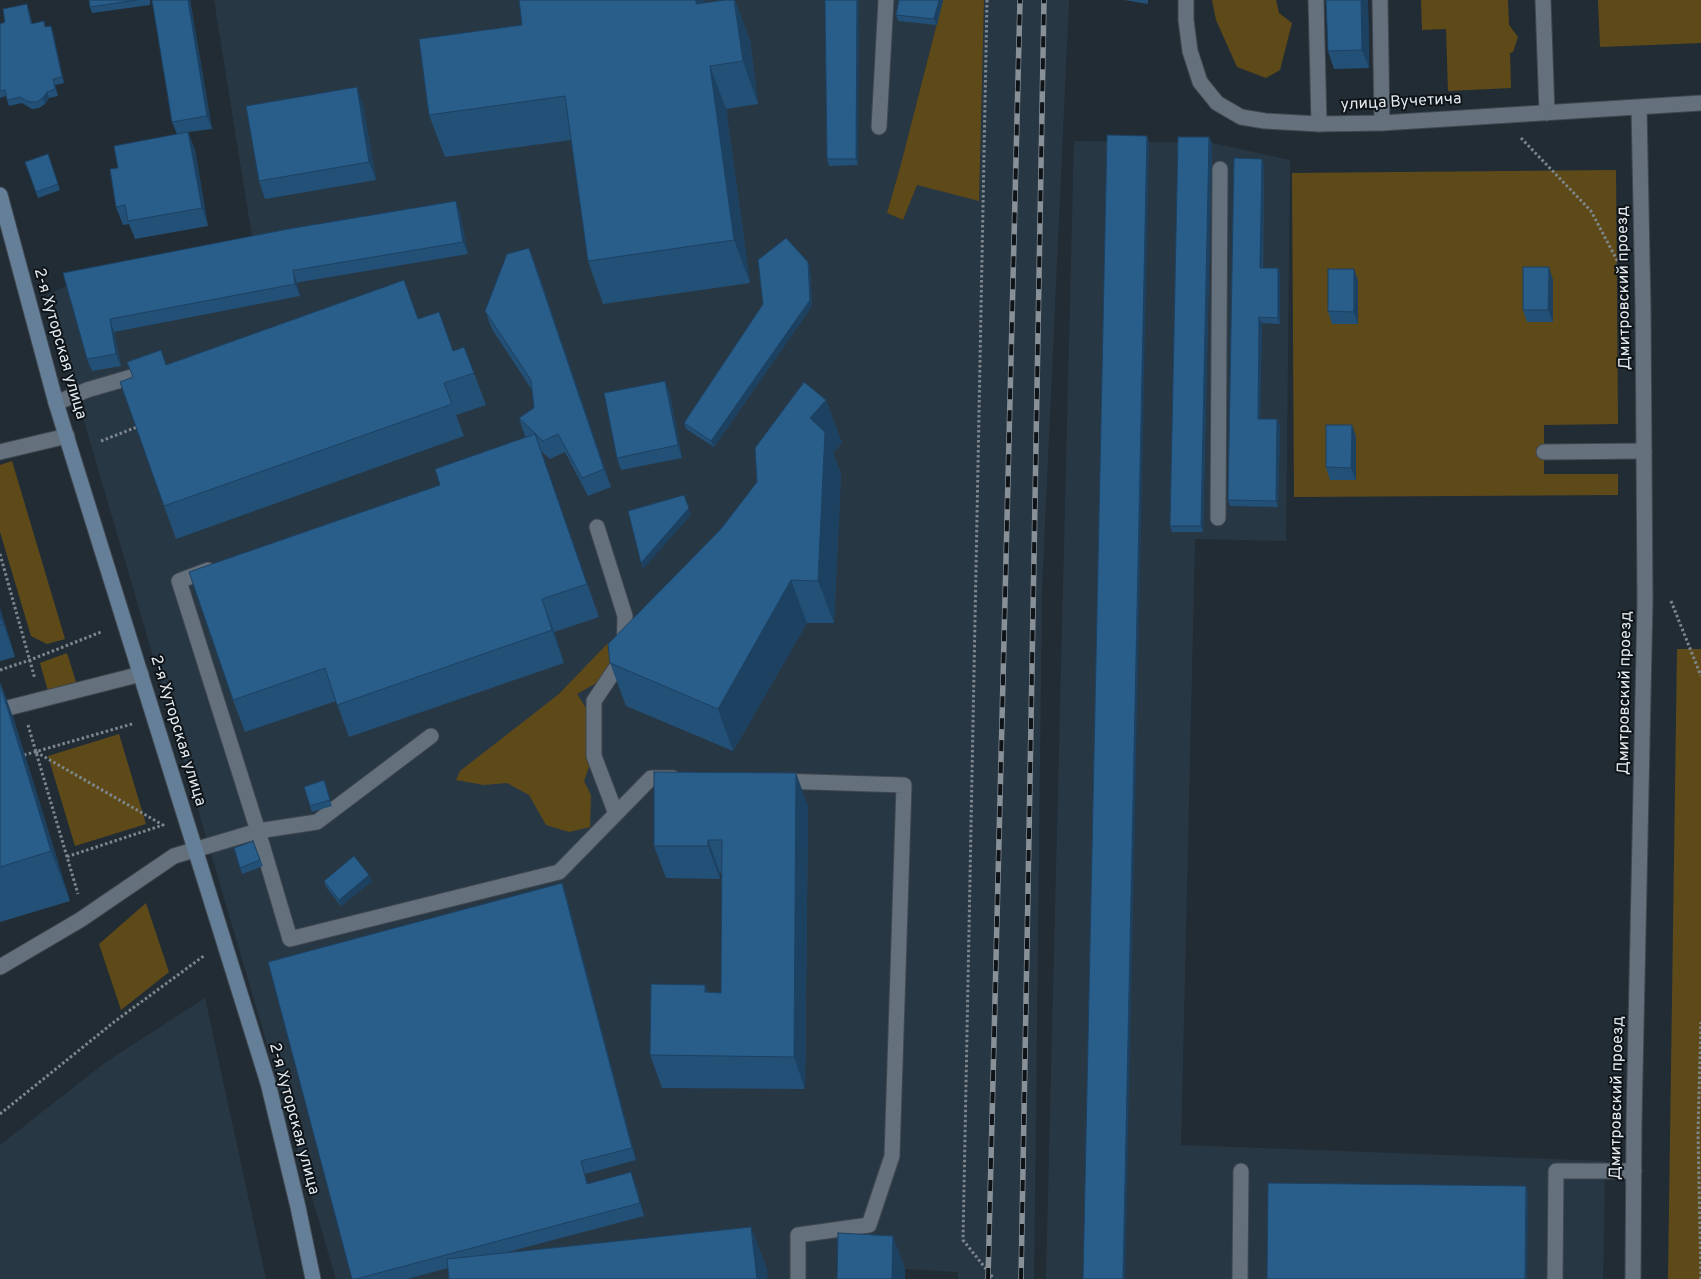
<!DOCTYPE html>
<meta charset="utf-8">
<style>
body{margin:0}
canvas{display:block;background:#222c35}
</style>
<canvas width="1701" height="1279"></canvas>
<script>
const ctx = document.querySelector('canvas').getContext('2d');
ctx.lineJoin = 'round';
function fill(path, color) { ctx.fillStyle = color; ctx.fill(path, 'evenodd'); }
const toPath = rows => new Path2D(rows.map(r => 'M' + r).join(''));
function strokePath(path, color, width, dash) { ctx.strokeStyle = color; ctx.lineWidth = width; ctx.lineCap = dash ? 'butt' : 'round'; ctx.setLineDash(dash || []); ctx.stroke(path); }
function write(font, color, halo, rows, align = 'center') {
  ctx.font = font + ' Overpass,sans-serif'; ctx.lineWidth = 4; ctx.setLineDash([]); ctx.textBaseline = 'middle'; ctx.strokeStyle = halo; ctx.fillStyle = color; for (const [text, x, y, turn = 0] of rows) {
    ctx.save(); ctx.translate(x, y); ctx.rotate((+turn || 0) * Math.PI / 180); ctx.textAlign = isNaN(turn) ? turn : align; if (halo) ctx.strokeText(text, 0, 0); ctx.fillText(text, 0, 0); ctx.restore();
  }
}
const built = toPath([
 [214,0,943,0,901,164,887,213,903,220,917,185,979,200,984,0,1069,0,1042,588,1034,1279,958,1279,958,1272,905,1269,905,1279,336,1279,47,295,68,285,254,249],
 [1074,141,1212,143,1290,160,1286,541,1195,539,1181,1145,1605,1161,1603,1279,1046,1279],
 [205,998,266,1279,0,1279,0,1145,106,1062]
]);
const green = toPath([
 [943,0,984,0,979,201,917,185,903,220,887,213,901,164],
 [1212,0,1276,0,1279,13,1292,23,1280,70,1266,78,1237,67,1216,20],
 [1421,0,1508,0,1509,25,1518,37,1513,52,1510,53,1511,88,1448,91,1446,29,1422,30],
 [1598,0,1701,0,1701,43,1600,47],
 [1616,170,1618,424,1544,425,1544,474,1618,474,1618,495,1294,497,1292,173],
 [12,461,65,639,47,644,31,636,0,532,0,465],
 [608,643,615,651,600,681,577,694,586,708,590,764,584,781,591,795,590,827,569,832,546,825,529,795,507,783,484,785,456,780,460,771,559,694],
 [1677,649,1701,649,1701,1279,1668,1279],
 [67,653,76,682,48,691,40,663],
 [119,734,146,824,75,846,48,756],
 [146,903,169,972,121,1010,99,944]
]);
const path = toPath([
 [987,0,963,1240,994,1279],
 [1521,138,1591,211,1618,262],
 [101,441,137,427],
 [0,554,35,679],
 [1671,601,1701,676],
 [0,670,30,660,101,632],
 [28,725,78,894],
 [36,752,163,825,66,857],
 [24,755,132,724],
 [0,1114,114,1022,205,955],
 [1701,1279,1698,1133,1701,1022]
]);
const lane = toPath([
 [1316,0,1319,124],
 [1380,0,1382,123],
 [1543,0,1547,113],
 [879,127,886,0],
 [56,403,87,390,152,371],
 [0,452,67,436],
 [1544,452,1644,451],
 [1218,518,1220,169],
 [597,527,625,616,624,656,594,701,594,756,616,814],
 [208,570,179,581,258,831,290,939,559,872,651,778,673,778],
 [0,710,141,674],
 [779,781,904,785,892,1156,869,1225,798,1235,798,1279],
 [0,967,80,920,174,856,258,831,317,822,431,736],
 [1240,1279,1241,1171],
 [1555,1279,1556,1171,1634,1171]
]);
const street = toPath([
 [1186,0,1186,20,1190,51,1200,82,1217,103,1241,117,1265,121,1319,124,1382,123,1701,103],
 [1633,1279,1634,1121,1645,601,1643,307,1639,107]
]);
const secondary = toPath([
 [0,195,56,403,268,1083,298,1207,313,1279]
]);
const rail = toPath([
 [988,1279,1020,0],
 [1021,1279,1044,0]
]);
const wall = toPath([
 [89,0,150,0,150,5,92,13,90,7],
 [152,0,190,0,212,129,188,132,195,150,208,226,135,239,129,224,123,225,116,207,118,168,177,134,172,122],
 [735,0,750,41,758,104,726,109,750,283,603,304,588,261,571,140,445,157,429,115,705,3],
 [825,0,858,165,829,166,827,159],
 [899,0,943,0,937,25,898,21,896,15],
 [1124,0,1148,0,1148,4],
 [1326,0,1368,0,1369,68,1334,69,1328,51],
 [29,10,32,23,46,27,53,32,64,83,55,85,58,96,49,98,45,104,39,108,32,109,22,103,9,106,6,96,0,98,0,24,5,22],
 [363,105,376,180,265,199,259,181],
 [1209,137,1212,143,1203,532,1172,532,1170,526],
 [48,154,60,190,38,198,25,162],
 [1264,165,1263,268,1278,268,1280,274,1280,324,1262,323,1260,419,1280,425,1278,507,1230,506,1228,500],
 [456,201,460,214,468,254,300,282,297,283,300,296,114,332,121,366,92,371,87,359,63,273],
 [808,262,810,268,812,306,714,447,686,429,684,423],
 [536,266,611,487,588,496,565,452,550,459,541,451,599,617,554,632,564,663,349,737,336,701,245,732,233,700,440,485,527,437,525,436,519,418,534,408,532,390,492,329,485,311],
 [1354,269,1358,281,1358,324,1332,324,1328,311],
 [1553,280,1553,322,1527,322,1523,310],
 [418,319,453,351,464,347,486,405,456,415,464,436,176,539,164,506,167,365],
 [665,381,670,394,682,458,621,470,617,458],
 [826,400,842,443,833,453,841,474,834,623,807,623,733,751,626,706,610,663],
 [1352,425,1356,437,1356,480,1330,480,1326,467],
 [0,608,15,657,0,661],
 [0,682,14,720,70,901,0,922],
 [326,787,332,806,312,812,310,806],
 [808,806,805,1089,662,1088,650,1055,705,985,708,992,721,993,722,873,720,873,720,879,666,878,654,846],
 [253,841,263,866,242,874,240,868],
 [369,875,372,881,341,906,326,887,324,881],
 [562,883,566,895,636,1160,585,1174,588,1184,636,1185,644,1216,504,1253,751,1227,767,1270,448,1268,407,1279,352,1279]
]);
const shadedWall = toPath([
 [188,0,190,0,212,129,207,116],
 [696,0,704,0,706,4,696,4],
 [735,0,750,41,758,104,743,61],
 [857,0,859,0,858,165,856,159],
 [939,0,943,0,937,25,934,19],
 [1361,0,1368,0,1369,68,1362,50],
 [51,26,53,32,64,83,62,77],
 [710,66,726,109,750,283,734,240],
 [357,87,363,105,376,180,369,162],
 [47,92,49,98,45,104,43,98],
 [188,132,195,150,208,226,202,208],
 [1147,136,1149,142,1125,1279,1123,1279],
 [1209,137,1212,143,1203,532,1201,526],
 [1262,159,1264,165,1262,274,1260,268],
 [456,201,460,214,468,254,463,242],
 [529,248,536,266,611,487,604,469],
 [808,262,810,268,812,306,714,447,711,441],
 [1549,267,1553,280,1553,322,1548,310],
 [1278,268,1280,274,1280,324,1278,318],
 [1354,269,1358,281,1358,324,1354,312],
 [293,270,297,283,300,296,295,284],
 [1259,317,1262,323,1260,425,1258,419],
 [110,319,114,332,121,366,116,354],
 [665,381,670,394,682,458,678,445],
 [826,400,842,443,833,453,841,474,834,623,818,581,810,418],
 [1277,419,1280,425,1278,507,1276,501],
 [1352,425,1356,437,1356,480,1351,468],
 [535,434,547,467,599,617,587,584],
 [684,495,691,515,643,569,641,563],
 [791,580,807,623,733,751,718,709],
 [542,599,554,632,564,663,552,630],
 [0,608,15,657,0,615],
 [0,682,14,720,70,901,51,851],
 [796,773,808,806,805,1089,794,1057],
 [708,840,720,873,720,879,708,846],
 [369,875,372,881,341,906,339,900],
 [562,883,566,895,636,1160,632,1148],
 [705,985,717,1017,705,992],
 [581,1161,585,1174,592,1197,587,1184],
 [631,1172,636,1185,644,1216,640,1203],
 [1526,1186,1528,1193,1527,1279,1525,1279],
 [751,1227,767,1270,768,1279,757,1279],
 [893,1236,905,1269,905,1279,892,1279]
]);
const building = toPath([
 [89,0,137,0,90,7,89,0],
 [152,0,188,0,207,116,172,122,152,0],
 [519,0,696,0,696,4,725,0,734,0,743,61,710,66,734,240,588,261,565,96,429,115,419,39,522,25,519,0],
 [825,0,857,0,856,159,827,159,825,0],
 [899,0,939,0,934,19,896,15,899,0],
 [1326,0,1361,0,1362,50,1328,51,1326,0],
 [27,4,31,24,44,21,45,27,51,26,62,77,53,79,55,89,47,92,43,98,37,102,29,102,20,97,7,100,5,90,0,91,0,24,5,22,3,9,27,4],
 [357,87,369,162,259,181,246,106,357,87],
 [188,132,202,208,128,221,125,205,116,207,110,169,118,168,114,146,188,132],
 [1107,135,1147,136,1123,1279,1083,1279,1107,135],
 [1178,137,1209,137,1201,526,1170,526,1178,137],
 [48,154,58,184,36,192,25,162,48,154],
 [1234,158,1262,159,1260,268,1278,268,1278,318,1259,317,1258,419,1277,419,1276,501,1228,500,1234,158],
 [456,201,463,242,296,270,293,270,295,284,110,319,116,354,87,359,63,273,288,229,456,201],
 [786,238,808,262,810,300,711,441,684,423,763,304,758,260,786,238],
 [529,248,604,469,582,478,558,434,543,441,519,418,534,408,531,380,485,311,507,254,529,248],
 [1523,267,1549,267,1548,310,1523,310,1523,267],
 [1328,269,1354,269,1354,312,1328,311,1328,269],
 [404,280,418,319,439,312,453,351,464,347,474,373,444,383,452,404,164,506,120,382,133,377,127,362,161,350,166,365,404,280],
 [665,381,678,445,617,458,604,393,665,381],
 [804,382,826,400,810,418,825,432,818,581,791,580,718,709,610,663,608,644,721,529,757,482,755,448,804,382],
 [1326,425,1352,425,1351,468,1326,467,1326,425],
 [535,434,587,584,542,599,552,630,337,705,325,668,233,700,189,572,440,485,435,469,535,434],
 [684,495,689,508,641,563,628,511,684,495],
 [0,615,3,624,0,625,0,615],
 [0,684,51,851,0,867,0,684],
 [654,772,796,773,794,1057,650,1055,651,984,705,985,705,992,721,993,722,840,708,840,708,846,654,846,654,772],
 [324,780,330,800,310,806,304,787,324,780],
 [253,841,260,860,240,868,234,848,253,841],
 [354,856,369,875,339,900,324,881,354,856],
 [562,883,632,1148,581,1161,587,1184,631,1172,640,1203,356,1279,352,1279,268,962,562,883],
 [1268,1183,1526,1186,1525,1279,1267,1279,1268,1183],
 [751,1227,757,1279,449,1279,447,1259,751,1227],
 [838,1233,893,1236,892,1279,837,1279,838,1233]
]);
const streetNames = [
 ["улица Вучетича",1401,103,-3],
 ["Дмитровский проезд",1625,288,-91],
 ["2-я Хуторская улица",59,344,74],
 ["Дмитровский проезд",1626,693,-89],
 ["2-я Хуторская улица",177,731,73],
 ["Дмитровский проезд",1618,1098,-89],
 ["2-я Хуторская улица",293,1119,75]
];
fill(built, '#283744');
fill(green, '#5e4a19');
strokePath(lane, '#3f474f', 17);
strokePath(street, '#3f474f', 17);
strokePath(secondary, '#3f474f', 17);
strokePath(path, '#7e878e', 3, [2.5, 2.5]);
strokePath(lane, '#64707b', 15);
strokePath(street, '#64707b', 15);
strokePath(secondary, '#657f98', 15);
strokePath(rail, '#889098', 5.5);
strokePath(rail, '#0f1418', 4, [11]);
fill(wall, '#235077');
fill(shadedWall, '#1d4161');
fill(building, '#295d8a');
strokePath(building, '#1d4161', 1);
write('16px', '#e2e9ef', '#0f1418', streetNames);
</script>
